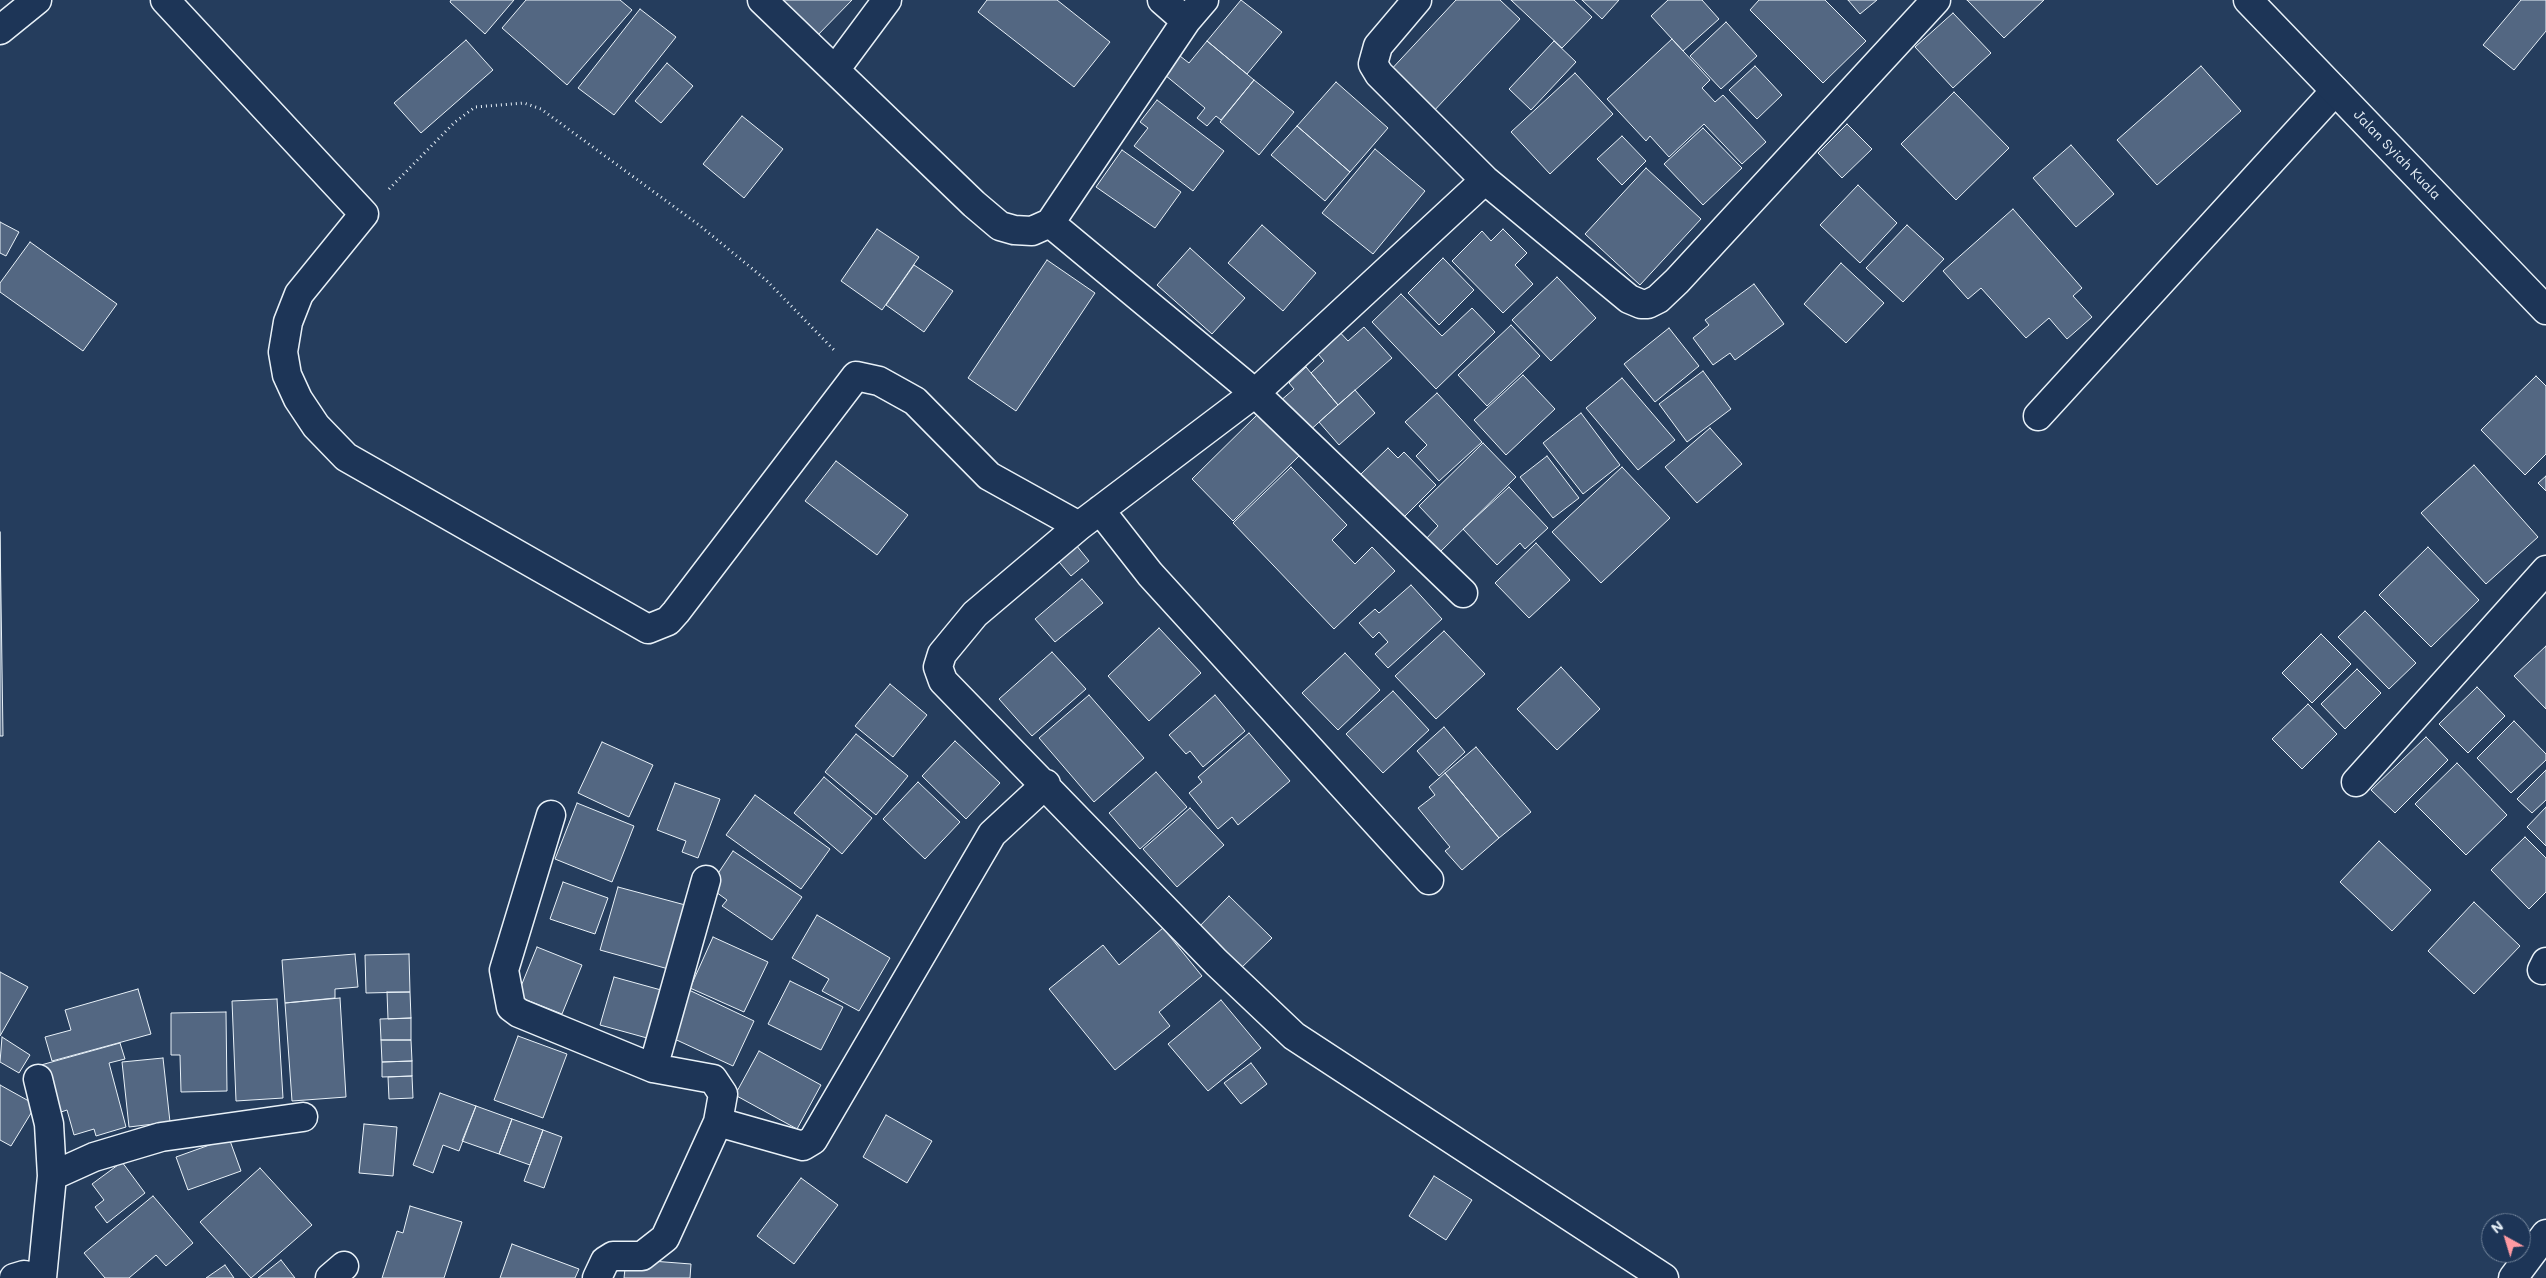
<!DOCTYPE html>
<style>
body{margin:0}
#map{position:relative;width:2546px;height:1278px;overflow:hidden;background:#253d5d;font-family:Mali,sans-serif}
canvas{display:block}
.north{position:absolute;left:2481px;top:1213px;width:50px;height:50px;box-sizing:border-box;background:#1d3557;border:1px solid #6e8097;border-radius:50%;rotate:321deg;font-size:14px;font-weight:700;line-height:20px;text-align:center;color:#e8f1f8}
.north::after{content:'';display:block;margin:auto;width:18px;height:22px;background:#ff9aa2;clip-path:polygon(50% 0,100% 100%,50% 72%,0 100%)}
</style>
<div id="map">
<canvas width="2546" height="1278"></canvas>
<div class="north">N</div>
</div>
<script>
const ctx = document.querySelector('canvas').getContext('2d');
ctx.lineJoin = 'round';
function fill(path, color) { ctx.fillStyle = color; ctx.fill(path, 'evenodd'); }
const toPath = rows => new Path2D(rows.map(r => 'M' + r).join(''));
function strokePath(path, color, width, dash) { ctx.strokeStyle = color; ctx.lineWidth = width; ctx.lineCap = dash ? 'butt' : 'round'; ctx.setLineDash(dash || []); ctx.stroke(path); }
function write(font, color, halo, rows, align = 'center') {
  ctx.font = font + ' Mali,sans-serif'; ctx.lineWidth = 4.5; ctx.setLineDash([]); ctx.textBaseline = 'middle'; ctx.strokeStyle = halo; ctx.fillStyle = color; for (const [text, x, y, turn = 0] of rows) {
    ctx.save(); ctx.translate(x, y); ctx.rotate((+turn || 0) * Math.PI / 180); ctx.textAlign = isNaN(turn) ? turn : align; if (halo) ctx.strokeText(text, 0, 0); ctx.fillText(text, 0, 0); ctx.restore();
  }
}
const building = toPath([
 [451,0,514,0,485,34,450,2,451,0],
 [526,0,620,0,632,10,567,85,502,28,526,0],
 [780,0,852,0,814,39,780,0],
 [987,0,1057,0,1110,42,1074,87,978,12,987,0],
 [1241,0,1282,32,1247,74,1207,41,1241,0],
 [1456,0,1500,0,1520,19,1431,114,1387,74,1456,0],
 [1511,0,1574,0,1592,17,1562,48,1511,0],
 [1582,0,1619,0,1602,19,1582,0],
 [1668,0,1702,0,1719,19,1683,51,1651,16,1668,0],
 [1759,0,1825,0,1866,41,1823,83,1750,10,1759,0],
 [1848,0,1877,0,1860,14,1848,0],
 [1967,0,2044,0,2004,38,1967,0],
 [2521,0,2546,0,2546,31,2514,70,2483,45,2521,0],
 [640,9,676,37,614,115,578,88,640,9],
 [1953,13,1991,53,1953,88,1915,47,1953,13],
 [1726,22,1757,56,1721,89,1690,56,1726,22],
 [1672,39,1710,80,1702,88,1715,102,1723,95,1766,142,1742,164,1704,124,1669,157,1650,136,1646,141,1607,99,1672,39],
 [466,40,493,70,421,133,394,103,466,40],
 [1207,41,1254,80,1221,120,1216,116,1207,126,1197,118,1205,108,1165,75,1180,56,1189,63,1207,41],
 [1554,41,1576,62,1531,110,1509,89,1554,41],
 [667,63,693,86,661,123,635,101,667,63],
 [1755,66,1782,95,1757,119,1729,90,1755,66],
 [2201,66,2241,111,2157,185,2117,140,2201,66],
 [1575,73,1613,114,1550,174,1511,132,1575,73],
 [1254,80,1294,112,1259,155,1220,122,1254,80],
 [1336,82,1388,128,1350,172,1297,126,1336,82],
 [1954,92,2009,148,1956,200,1901,144,1954,92],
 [1157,100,1224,151,1193,191,1134,146,1148,128,1140,122,1157,100],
 [742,116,783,149,744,198,703,164,742,116],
 [1847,124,1872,149,1842,178,1818,153,1847,124],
 [1297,126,1350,172,1325,201,1271,155,1297,126],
 [1703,128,1742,168,1703,205,1664,164,1703,128],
 [1622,136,1646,161,1622,185,1597,159,1622,136],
 [2071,145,2114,194,2076,227,2033,178,2071,145],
 [1375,149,1425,191,1373,254,1322,213,1375,149],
 [1122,150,1181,192,1155,228,1096,187,1122,150],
 [1646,168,1701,219,1640,285,1585,234,1646,168],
 [1858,185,1897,223,1860,263,1820,225,1858,185],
 [2013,209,2082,288,2073,296,2092,317,2067,339,2049,318,2026,338,1981,288,1968,299,1943,271,2013,209],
 [0,222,19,232,6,256,0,253,0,222],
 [1262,225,1316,273,1283,311,1228,263,1262,225],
 [1907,225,1944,259,1903,302,1866,268,1907,225],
 [877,229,919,257,882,310,841,281,877,229],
 [1503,229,1527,253,1515,265,1533,284,1503,313,1452,261,1482,231,1491,241,1503,229],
 [30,242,117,304,83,351,0,292,0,283,30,242],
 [1190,248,1245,298,1212,334,1157,285,1190,248],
 [1443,258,1474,290,1439,325,1408,293,1443,258],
 [1047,260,1095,293,1016,411,968,378,1047,260],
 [1841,263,1884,303,1846,343,1804,304,1841,263],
 [914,265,953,291,924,332,886,305,914,265],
 [1557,277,1596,318,1551,361,1512,320,1557,277],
 [1754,284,1784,324,1735,360,1730,353,1713,365,1693,338,1709,325,1705,320,1754,284],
 [1401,294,1442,336,1472,308,1495,332,1436,389,1372,322,1401,294],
 [1511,325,1540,356,1487,406,1458,375,1511,325],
 [1335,327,1348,341,1364,327,1392,358,1338,405,1311,373,1324,361,1312,347,1335,327],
 [1669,328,1699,366,1655,402,1624,364,1669,328],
 [1306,367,1338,405,1307,433,1279,402,1294,389,1289,383,1306,367],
 [1703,371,1731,409,1687,442,1659,404,1703,371],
 [1523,375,1555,409,1506,455,1474,420,1523,375],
 [2536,376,2546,386,2546,454,2525,475,2481,430,2536,376],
 [1622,378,1675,440,1638,470,1586,408,1622,378],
 [1355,390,1375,413,1339,445,1319,422,1355,390],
 [1437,393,1482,442,1439,481,1416,456,1427,445,1405,422,1437,393],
 [1581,413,1620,465,1583,494,1543,443,1581,413],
 [1258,414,1299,456,1233,521,1192,479,1258,414],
 [1710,428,1742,464,1697,503,1665,467,1710,428],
 [1483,443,1516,477,1438,554,1425,540,1438,526,1419,506,1483,443],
 [1388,448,1398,458,1404,452,1436,485,1398,523,1365,488,1370,484,1361,474,1388,448],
 [1547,456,1579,498,1553,518,1520,477,1547,456],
 [836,461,908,515,877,555,805,501,836,461],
 [2474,465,2538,537,2486,584,2421,513,2474,465],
 [1291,467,1347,525,1332,540,1355,564,1372,547,1395,571,1334,629,1233,523,1291,467],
 [1622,467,1670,518,1601,583,1552,532,1622,467],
 [2546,476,2546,491,2538,483,2546,476],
 [1509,487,1548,528,1525,549,1520,543,1497,565,1463,529,1509,487],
 [0,532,3,736,0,736,0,532],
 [1072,540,1089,561,1071,576,1054,556,1072,540],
 [1536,543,1570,580,1529,618,1495,583,1536,543],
 [2428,547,2479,600,2431,647,2379,595,2428,547],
 [1082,579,1103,603,1055,642,1035,619,1082,579],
 [1411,585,1442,619,1388,668,1375,654,1388,642,1379,632,1373,638,1359,623,1375,609,1379,613,1411,585],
 [2365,611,2416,663,2389,689,2338,637,2365,611],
 [1159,628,1201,673,1149,721,1108,676,1159,628],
 [1444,631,1485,674,1436,719,1395,676,1444,631],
 [2321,634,2351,664,2312,703,2282,673,2321,634],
 [2546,646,2546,709,2514,676,2546,646],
 [1052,652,1086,689,1032,736,999,699,1052,652],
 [1345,653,1380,690,1338,730,1302,693,1345,653],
 [1561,667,1600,709,1557,750,1517,709,1561,667],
 [2357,669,2381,693,2345,729,2321,704,2357,669],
 [890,684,927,715,893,757,855,726,890,684],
 [2477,687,2505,716,2468,753,2439,724,2477,687],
 [1393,691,1429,730,1383,773,1346,734,1393,691],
 [1089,695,1144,758,1094,802,1039,738,1089,695],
 [1215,695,1245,731,1203,767,1190,751,1186,754,1169,735,1215,695],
 [2308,704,2337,734,2302,769,2272,739,2308,704],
 [2514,721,2546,754,2546,760,2511,793,2477,758,2514,721],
 [1444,727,1465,752,1439,776,1417,751,1444,727],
 [1249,733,1290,781,1238,825,1232,817,1218,829,1189,793,1202,782,1198,777,1249,733],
 [856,734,908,776,876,815,825,772,856,734],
 [2426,737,2448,760,2395,813,2371,790,2426,737],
 [955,741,1000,783,966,819,922,776,955,741],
 [602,742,653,765,629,817,578,793,602,742],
 [1476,747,1531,812,1499,838,1445,773,1476,747],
 [2457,763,2507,815,2466,855,2415,804,2457,763],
 [2546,770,2546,800,2532,813,2517,799,2546,770],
 [1156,772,1187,807,1140,849,1109,813,1156,772],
 [1445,773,1499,838,1462,870,1445,851,1450,847,1418,808,1435,795,1429,787,1445,773],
 [824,777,872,818,842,854,794,813,824,777],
 [918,782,960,822,925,859,883,819,918,782],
 [675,783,720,799,698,858,682,852,686,841,657,830,675,783],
 [755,795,830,849,801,889,726,835,755,795],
 [577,803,634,826,612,882,555,859,577,803],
 [2546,807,2546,846,2527,827,2546,807],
 [1190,808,1224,845,1177,887,1143,849,1190,808],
 [2525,837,2546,858,2546,892,2529,909,2491,870,2525,837],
 [2379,841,2431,890,2392,931,2340,882,2379,841],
 [733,851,802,897,772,940,722,906,727,900,709,887,733,851],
 [563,882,608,898,595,934,550,919,563,882],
 [618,887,689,906,672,970,600,950,618,887],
 [1229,896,1272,938,1238,971,1196,930,1229,896],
 [2474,902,2520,946,2474,994,2428,951,2474,902],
 [817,915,890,958,859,1011,822,991,829,979,792,958,817,915],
 [1163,928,1202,976,1159,1012,1170,1026,1115,1070,1049,989,1103,945,1119,965,1163,928],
 [713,937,768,962,744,1012,690,988,713,937],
 [537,947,582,965,562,1014,517,996,537,947],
 [355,954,358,987,335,989,335,998,285,1003,282,960,355,954],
 [409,954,410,992,366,993,365,955,409,954],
 [0,972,28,987,0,1036,0,972],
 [614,977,661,990,647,1038,600,1025,614,977],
 [790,981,843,1007,821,1050,768,1024,790,981],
 [138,989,151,1034,52,1061,45,1037,71,1030,65,1010,138,989],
 [689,990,754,1021,733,1066,668,1036,689,990],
 [387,992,410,992,411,1018,388,1019,387,992],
 [340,998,346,1097,292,1101,285,1003,340,998],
 [277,999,283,1098,236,1101,232,1001,277,999],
 [1221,1000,1261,1048,1208,1091,1168,1044,1221,1000],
 [226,1012,227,1091,181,1092,180,1055,171,1055,171,1013,226,1012],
 [411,1018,411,1040,381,1040,380,1019,411,1018],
 [518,1036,567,1054,543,1118,494,1100,518,1036],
 [2,1037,30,1055,19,1073,0,1062,2,1037],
 [381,1040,411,1040,412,1061,382,1062,381,1040],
 [120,1043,125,1059,109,1063,126,1127,96,1136,94,1129,74,1135,67,1110,55,1114,41,1065,120,1043],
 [759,1051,821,1085,797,1129,735,1095,759,1051],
 [163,1058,170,1122,129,1127,122,1062,163,1058],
 [412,1061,412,1076,382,1077,382,1062,412,1061],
 [1251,1063,1267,1084,1241,1104,1224,1083,1251,1063],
 [412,1076,413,1098,389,1099,388,1077,412,1076],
 [0,1085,36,1105,11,1146,0,1140,0,1085],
 [440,1093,476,1106,459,1151,443,1145,433,1173,413,1165,440,1093],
 [476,1106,512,1119,499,1154,462,1141,476,1106],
 [886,1115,932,1141,907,1183,863,1157,886,1115],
 [512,1119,543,1130,530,1165,499,1154,512,1119],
 [364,1124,397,1127,393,1176,359,1173,364,1124],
 [543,1130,562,1137,544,1188,524,1181,543,1130],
 [229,1138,241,1171,188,1190,176,1157,229,1138],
 [122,1162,145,1193,107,1223,95,1207,104,1200,92,1184,122,1162],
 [260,1168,312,1225,251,1278,200,1222,260,1168],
 [1434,1176,1472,1200,1446,1240,1409,1216,1434,1176],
 [801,1178,838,1205,794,1264,757,1236,801,1178],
 [153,1196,193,1243,166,1266,156,1255,129,1278,105,1278,84,1253,153,1196],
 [410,1206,462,1222,444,1278,382,1278,397,1231,403,1233,410,1206],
 [512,1244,579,1269,575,1278,500,1278,512,1244],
 [626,1259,691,1264,690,1278,624,1278,626,1259],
 [281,1260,295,1278,258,1278,281,1260],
 [225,1265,234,1278,206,1278,225,1265]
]);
const path = toPath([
 [389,189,455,122,475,107,524,103,541,109,699,225,766,280,834,350]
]);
const street = toPath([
 [165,0,364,214,299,294,288,322,283,352,287,375,298,399,316,426,346,457,648,629,668,621,676,612,856,376,879,381,915,401,989,476,1079,526],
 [762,0,974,204,1000,226,1014,230,1032,231,1050,223,1186,21,1204,0],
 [1162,0,1186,21],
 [1417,0,1378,46,1373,64,1379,74,1485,180,1629,299,1641,304,1648,304,1658,299,1677,281,1936,0],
 [0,30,37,0],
 [835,70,887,0],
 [1485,180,1255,393,1079,526,975,614,942,654,938,667,943,681,1216,962,1294,1036,1664,1278],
 [1050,223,1255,393,1463,593],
 [2038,416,2335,91],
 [1100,510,1150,574,1429,880],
 [2356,782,2546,570],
 [551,815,504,970,511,1007,519,1013,653,1068,713,1079,723,1094,718,1122],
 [2542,970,2546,962],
 [653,1068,706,880],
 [38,1079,49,1124,52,1176,42,1278],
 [52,1176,94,1157,161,1137,303,1117],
 [14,1278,24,1275,37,1278],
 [330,1278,344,1266],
 [597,1278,605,1261,613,1256,642,1256,665,1238,718,1122,803,1146,813,1140,992,834,1046,784],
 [2513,1278,2546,1234]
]);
const secondary = toPath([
 [2248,0,2546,310]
]);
const streetNames = [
 ["Jalan Syiah Kuala",2397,155,46]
];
fill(building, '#536782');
strokePath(building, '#e8f1f8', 1);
strokePath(street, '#e8f1f8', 31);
strokePath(secondary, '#e8f1f8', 31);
strokePath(path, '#e8f1f8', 3, [1, 4]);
strokePath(street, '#1d3557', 28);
strokePath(secondary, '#1d3557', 28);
write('14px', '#e8f1f8', '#1d3557', streetNames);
</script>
